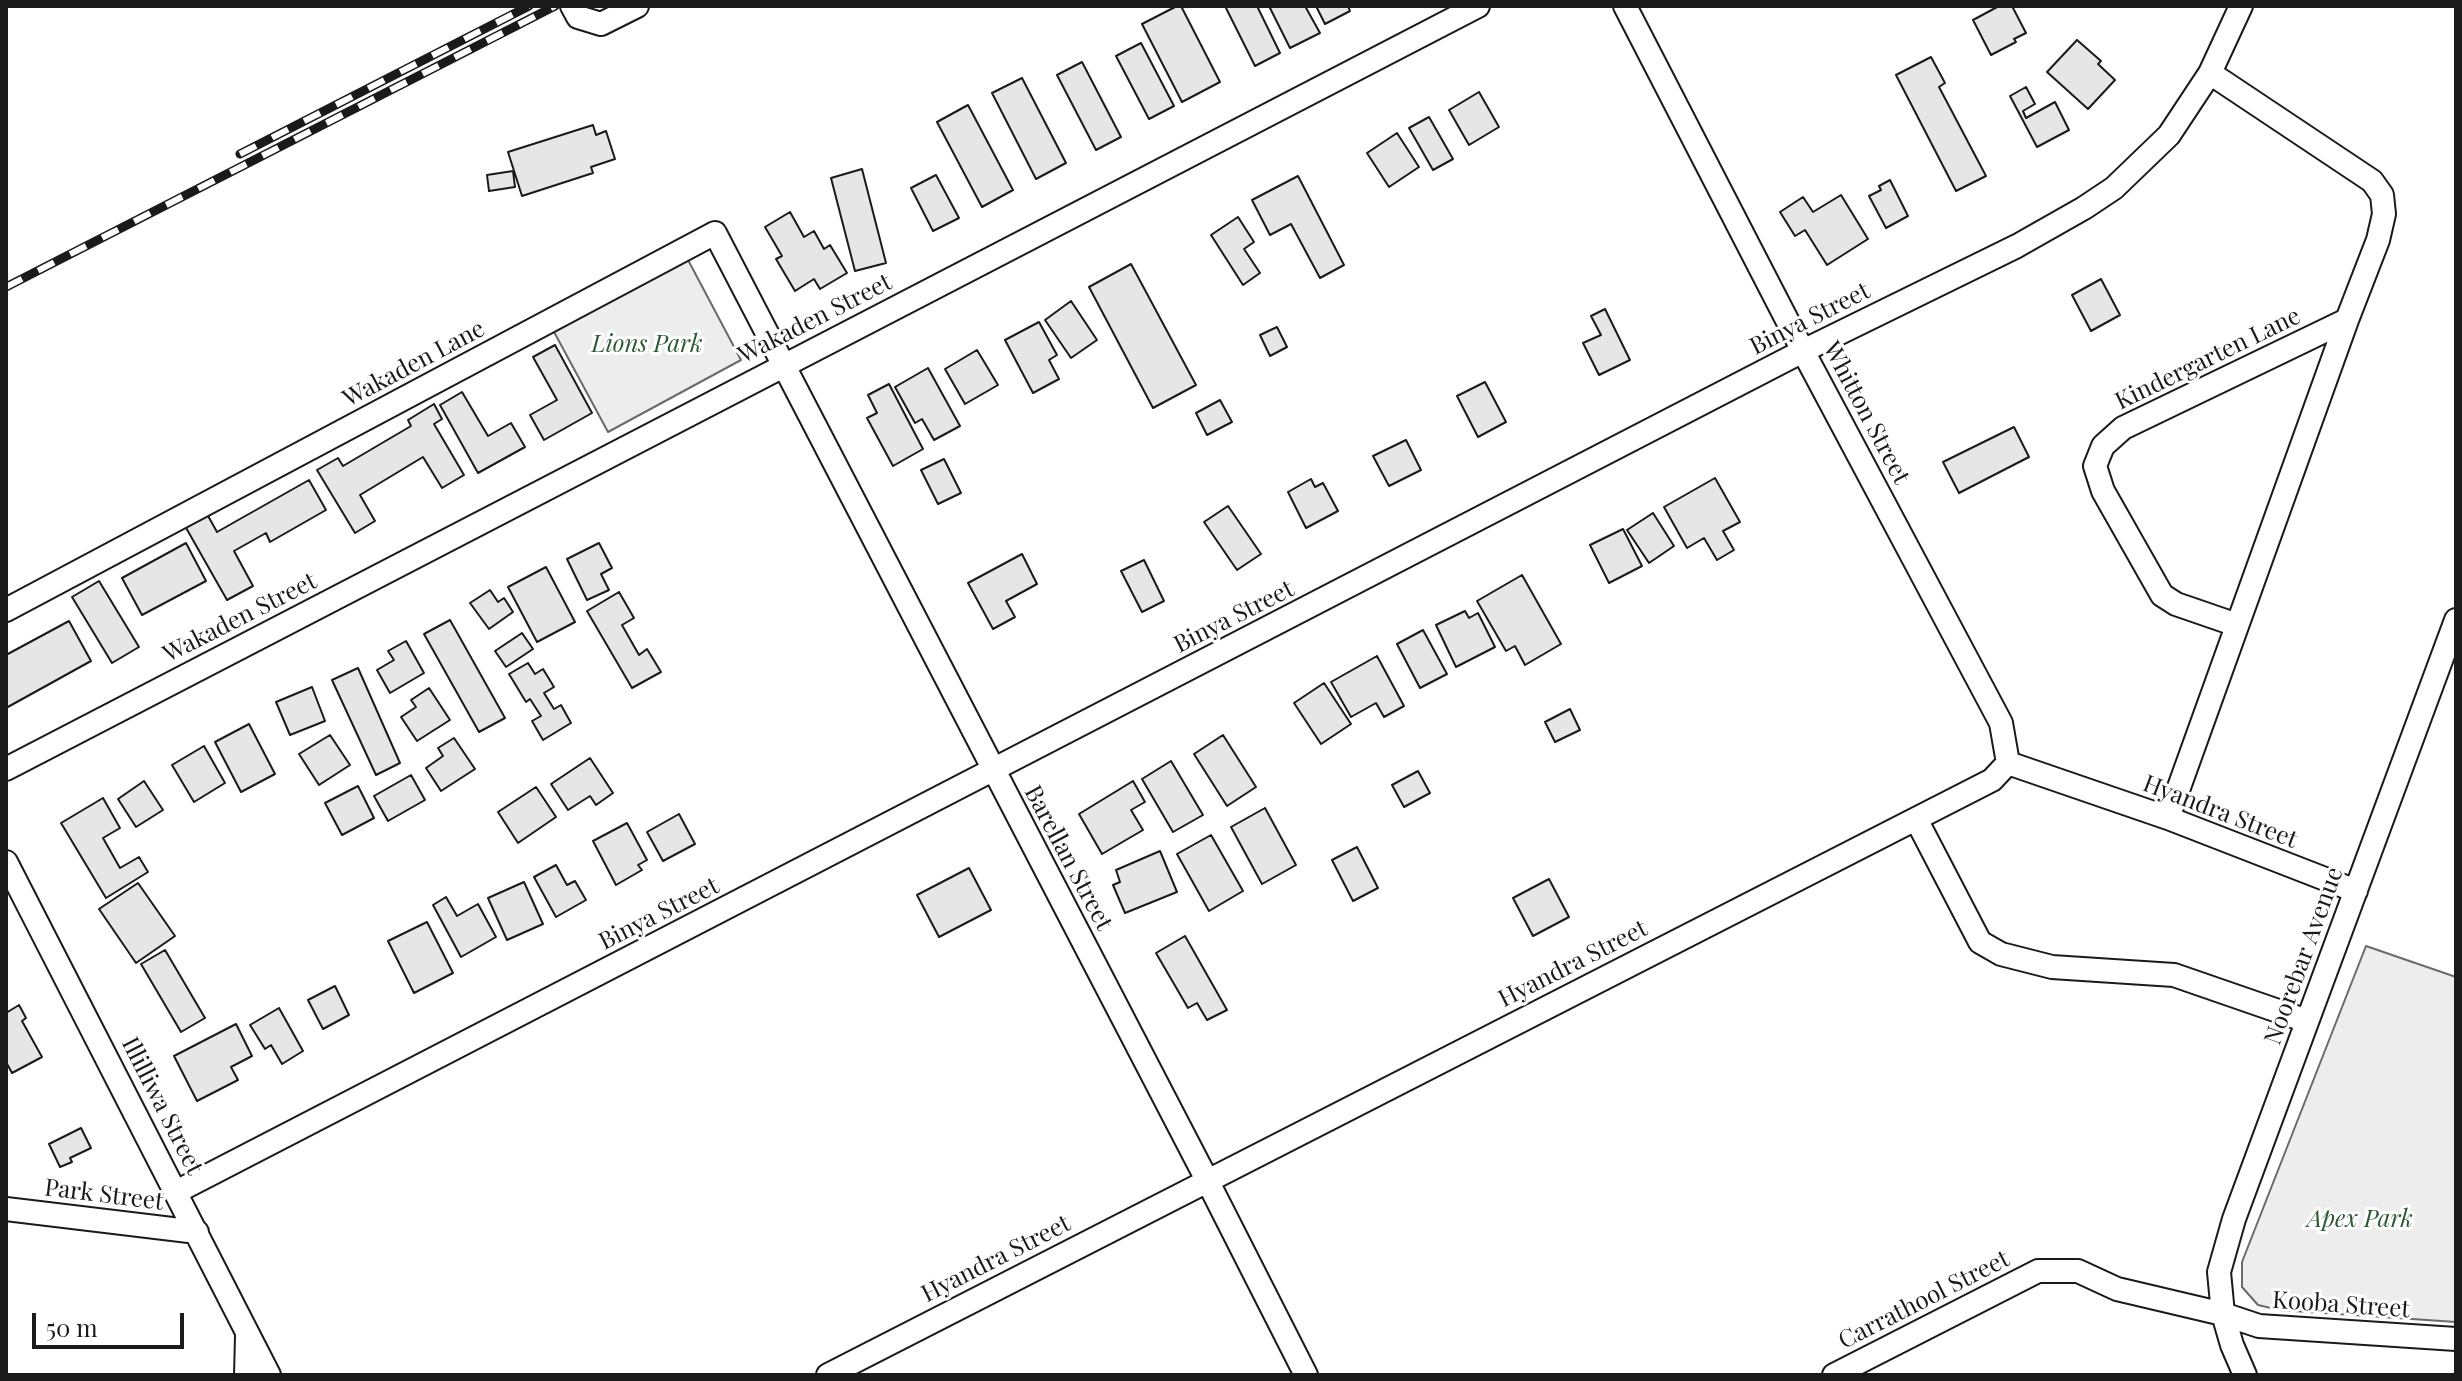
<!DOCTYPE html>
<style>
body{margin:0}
#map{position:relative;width:2462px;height:1381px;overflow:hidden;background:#fff;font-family:"Playfair Display",serif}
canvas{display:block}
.frame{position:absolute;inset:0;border:8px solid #1a1a1a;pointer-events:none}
.scale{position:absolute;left:32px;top:1313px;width:152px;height:36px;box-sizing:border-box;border:4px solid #1a1a1a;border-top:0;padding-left:10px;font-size:24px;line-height:28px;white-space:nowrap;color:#1a1a1a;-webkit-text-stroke:6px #fff;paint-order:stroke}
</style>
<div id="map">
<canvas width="2462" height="1381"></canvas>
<div class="frame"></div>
<div class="scale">50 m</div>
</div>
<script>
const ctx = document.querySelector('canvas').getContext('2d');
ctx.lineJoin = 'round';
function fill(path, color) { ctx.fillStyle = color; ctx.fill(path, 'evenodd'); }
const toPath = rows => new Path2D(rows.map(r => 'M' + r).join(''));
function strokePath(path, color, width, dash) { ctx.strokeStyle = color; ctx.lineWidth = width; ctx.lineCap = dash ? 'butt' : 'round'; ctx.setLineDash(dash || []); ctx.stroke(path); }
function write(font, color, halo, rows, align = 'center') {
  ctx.font = font + ' "Playfair Display",serif'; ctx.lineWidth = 6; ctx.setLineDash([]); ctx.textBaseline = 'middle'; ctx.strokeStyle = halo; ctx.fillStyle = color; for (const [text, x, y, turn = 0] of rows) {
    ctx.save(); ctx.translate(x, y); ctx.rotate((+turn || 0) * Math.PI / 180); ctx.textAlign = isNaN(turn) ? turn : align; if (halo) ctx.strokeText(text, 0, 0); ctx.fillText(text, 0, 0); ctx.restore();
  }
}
const built = toPath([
 [687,258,741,360,608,432,553,330,687,258],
 [2366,946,2456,977,2456,1322,2279,1310,2258,1305,2242,1287,2242,1262,2366,946]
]);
const building = toPath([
 [1177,6,1181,6,1220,82,1182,102,1142,24,1177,6],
 [1225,6,1257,6,1280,53,1255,66,1225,6],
 [1269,6,1305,6,1320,33,1290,48,1269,6],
 [1316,6,1348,6,1350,11,1325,24,1316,6],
 [1999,6,2012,6,2026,33,2014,39,2016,42,1991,55,1973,20,1999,6],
 [2077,40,2101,61,2098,64,2115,80,2088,109,2047,72,2077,40],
 [1141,43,1174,106,1149,119,1116,56,1141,43],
 [1931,57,1945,83,1939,87,1986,176,1956,191,1896,75,1931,57],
 [1082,62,1121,137,1096,150,1057,75,1082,62],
 [1022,78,1066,163,1036,179,992,93,1022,78],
 [2026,87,2035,104,2023,111,2026,118,2055,102,2069,130,2037,147,2010,96,2026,87],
 [1479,92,1499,127,1469,145,1449,110,1479,92],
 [968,105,1013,190,982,207,937,122,968,105],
 [1429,117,1453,159,1433,170,1409,128,1429,117],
 [593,125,596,135,606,131,615,159,591,167,593,173,522,196,508,152,593,125],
 [1397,133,1419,167,1389,187,1367,153,1397,133],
 [862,169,886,263,855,271,831,178,862,169],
 [513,171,515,187,489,191,487,175,513,171],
 [936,175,959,218,933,231,911,188,936,175],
 [1298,176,1344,265,1320,278,1291,224,1270,235,1252,200,1298,176],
 [1890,180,1908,216,1886,228,1869,196,1881,190,1879,186,1890,180],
 [1841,195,1868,239,1827,265,1805,230,1795,236,1780,212,1803,197,1813,212,1841,195],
 [790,212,804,237,814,231,824,249,830,245,847,273,820,289,814,279,795,291,776,259,782,256,765,227,790,212],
 [1238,217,1254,242,1244,249,1260,273,1243,285,1211,235,1238,217],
 [1131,264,1196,385,1153,408,1089,287,1131,264],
 [2101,279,2120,315,2091,331,2072,295,2101,279],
 [1071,301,1097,340,1071,358,1045,320,1071,301],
 [1605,309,1630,360,1599,375,1583,343,1601,335,1591,316,1605,309],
 [1039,322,1057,355,1049,360,1059,379,1033,393,1005,340,1039,322],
 [1277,327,1287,347,1270,356,1260,335,1277,327],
 [555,345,592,413,544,440,530,415,557,400,533,357,555,345],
 [977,350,998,385,965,404,945,369,977,350],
 [928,368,960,426,934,440,922,419,915,423,895,387,928,368],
 [1485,382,1506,422,1478,437,1457,396,1485,382],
 [889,384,923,449,893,466,867,418,877,413,868,395,889,384],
 [462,392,488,436,511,423,525,447,478,473,440,405,462,392],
 [1220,400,1232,422,1207,435,1196,413,1220,400],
 [434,404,442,419,434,424,464,475,442,488,423,457,360,495,375,521,355,533,317,470,338,458,343,466,411,426,408,420,434,404],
 [2014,427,2029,457,1959,493,1943,462,2014,427],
 [1406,440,1421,470,1389,486,1373,456,1406,440],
 [944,459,961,493,938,504,921,470,944,459],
 [1715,478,1740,522,1723,531,1734,550,1717,560,1704,538,1687,548,1664,507,1715,478],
 [1311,479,1315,487,1323,483,1338,511,1306,528,1288,492,1311,479],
 [309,480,326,510,270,542,266,533,234,551,253,586,227,600,185,526,207,514,217,532,309,480],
 [1228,506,1261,554,1237,570,1204,522,1228,506],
 [1653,513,1674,546,1649,563,1627,530,1653,513],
 [1623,529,1642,566,1609,583,1590,545,1623,529],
 [186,543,206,581,142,615,122,578,186,543],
 [599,543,612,568,601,574,609,590,587,600,567,559,599,543],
 [1022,554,1037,584,1006,601,1015,617,993,629,968,583,1022,554],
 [1144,560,1164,601,1142,612,1121,571,1144,560],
 [546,567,575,622,537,642,508,587,546,567],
 [1522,575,1561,644,1525,665,1515,646,1506,651,1477,601,1522,575],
 [99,581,139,647,112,663,72,597,99,581],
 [490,590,498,602,504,598,513,612,489,629,470,603,490,590],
 [619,592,634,618,622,625,639,655,647,649,661,672,632,688,587,611,619,592],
 [1465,611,1469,618,1478,613,1495,647,1456,667,1436,625,1465,611],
 [450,620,505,718,479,732,424,634,450,620],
 [69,621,91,661,6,708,6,655,69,621],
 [1423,630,1447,674,1420,688,1397,644,1423,630],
 [522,633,533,649,506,667,495,651,522,633],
 [406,641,424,673,390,693,377,670,394,660,388,651,406,641],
 [1377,656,1404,706,1384,717,1376,703,1351,717,1331,682,1377,656],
 [528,663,535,674,543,669,554,687,544,693,554,709,561,705,571,723,543,740,532,721,541,716,530,699,526,702,509,674,528,663],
 [358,668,400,763,376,775,332,680,358,668],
 [1324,683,1351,724,1321,744,1294,703,1324,683],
 [312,687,325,721,290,735,276,702,312,687],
 [429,688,450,720,417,741,401,717,416,707,411,700,429,688],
 [1570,709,1580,730,1555,742,1545,722,1570,709],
 [249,724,275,774,241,792,215,742,249,724],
 [330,735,350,765,319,785,299,754,330,735],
 [1223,735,1256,787,1227,806,1194,754,1223,735],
 [454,738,475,769,441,791,426,768,443,756,438,748,454,738],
 [204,746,225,783,194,802,172,765,204,746],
 [590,758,613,793,596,805,590,796,568,810,551,784,590,758],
 [1171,761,1203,815,1173,832,1142,779,1171,761],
 [1418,771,1430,793,1404,807,1392,785,1418,771],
 [411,775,425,800,388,821,374,796,411,775],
 [144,781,163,810,136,827,118,799,144,781],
 [1133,781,1145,802,1131,810,1143,830,1102,854,1079,814,1133,781],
 [358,786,374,818,342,835,325,803,358,786],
 [536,787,556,817,518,843,498,812,536,787],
 [103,798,120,828,103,838,120,868,139,857,148,872,106,898,61,823,103,798],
 [1265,808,1296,865,1262,884,1231,827,1265,808],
 [679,814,695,844,663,861,647,832,679,814],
 [627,823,647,860,638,865,642,870,616,885,593,841,627,823],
 [1211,835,1243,891,1209,911,1177,854,1211,835],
 [1357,847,1378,888,1353,901,1332,860,1357,847],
 [1160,851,1177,892,1125,913,1113,885,1120,882,1116,870,1160,851],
 [556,865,567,885,575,881,586,900,556,917,534,877,556,865],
 [969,868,991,910,939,937,917,895,969,868],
 [1549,879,1569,917,1533,936,1513,898,1549,879],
 [524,882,543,924,507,940,488,898,524,882],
 [138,883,175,936,136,963,99,909,138,883],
 [446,897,457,916,478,904,496,937,461,957,433,905,446,897],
 [427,922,453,973,414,993,388,941,427,922],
 [1185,936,1227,1010,1207,1020,1197,1003,1188,1008,1156,953,1185,936],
 [165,950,205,1018,181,1032,141,964,165,950],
 [335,986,349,1015,323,1029,308,1000,335,986],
 [19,1005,26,1018,22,1021,42,1057,12,1073,6,1062,6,1013,19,1005],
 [279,1008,303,1051,282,1064,271,1045,265,1049,250,1025,279,1008],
 [236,1024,252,1056,231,1067,238,1080,197,1101,174,1056,236,1024],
 [81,1128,91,1148,70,1158,72,1162,60,1167,49,1144,81,1128]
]);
const minor = toPath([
 [572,6,578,17,601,24,637,6],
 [1625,6,1803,351,2001,723,2008,763],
 [6,610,715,233,1207,1180,1306,1375],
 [2237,625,2176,604,2162,595,2103,491,2095,466,2103,446,2123,428,2347,320],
 [2008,763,2168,818,2356,891],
 [6,769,1478,6],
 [2168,818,2347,320,2378,240,2384,214,2382,195,2372,181,2210,73],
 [1916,819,1980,942,2001,954,2052,967,2174,975,2307,1021],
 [6,862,269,1375],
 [176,1192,1803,351,2017,246,2084,208,2114,188,2169,135,2210,73,2241,6],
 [6,1209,197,1232],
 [246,1375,247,1336],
 [828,1375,1992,780,2008,763],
 [1834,1375,2038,1271,2078,1271,2117,1289,2223,1314,2259,1326,2456,1339],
 [2245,1375,2232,1345,2223,1314,2219,1272,2234,1219,2456,620]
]);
const rail = toPath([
 [240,154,529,6],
 [6,287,555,6]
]);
const streetNames = [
 ["Wakaden Street",815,319,-27],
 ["Binya Street",1810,319,-27],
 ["Kindergarten Lane",2208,359,-26],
 ["Wakaden Lane",414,364,-28],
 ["Whitton Street",1866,413,62],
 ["Binya Street",1234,617,-27],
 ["Wakaden Street",240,618,-27],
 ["Hyandra Street",2220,812,21],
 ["Barellan Street",1068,858,62],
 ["Binya Street",659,914,-27],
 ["Noorebar Avenue",2304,956,-70],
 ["Hyandra Street",1573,964,-27],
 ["Illilliwa Street",162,1106,63],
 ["Park Street",104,1195,7],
 ["Hyandra Street",996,1259,-27],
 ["Carrathool Street",1924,1300,-27],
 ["Kooba Street",2341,1305,4]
];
const parkNames = [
 ["Lions Park",647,345],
 ["Apex Park",2360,1220]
];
fill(built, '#ededed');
strokePath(built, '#6a6a6a', 2);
fill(building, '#e6e6e6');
strokePath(building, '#1a1a1a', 2);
strokePath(minor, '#1a1a1a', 26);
strokePath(minor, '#fff', 22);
strokePath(rail, '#1a1a1a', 9);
strokePath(rail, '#fff', 6, [18]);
write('24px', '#1a1a1a', '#fff', streetNames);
write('italic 24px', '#2b5a34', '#fff', parkNames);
</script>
